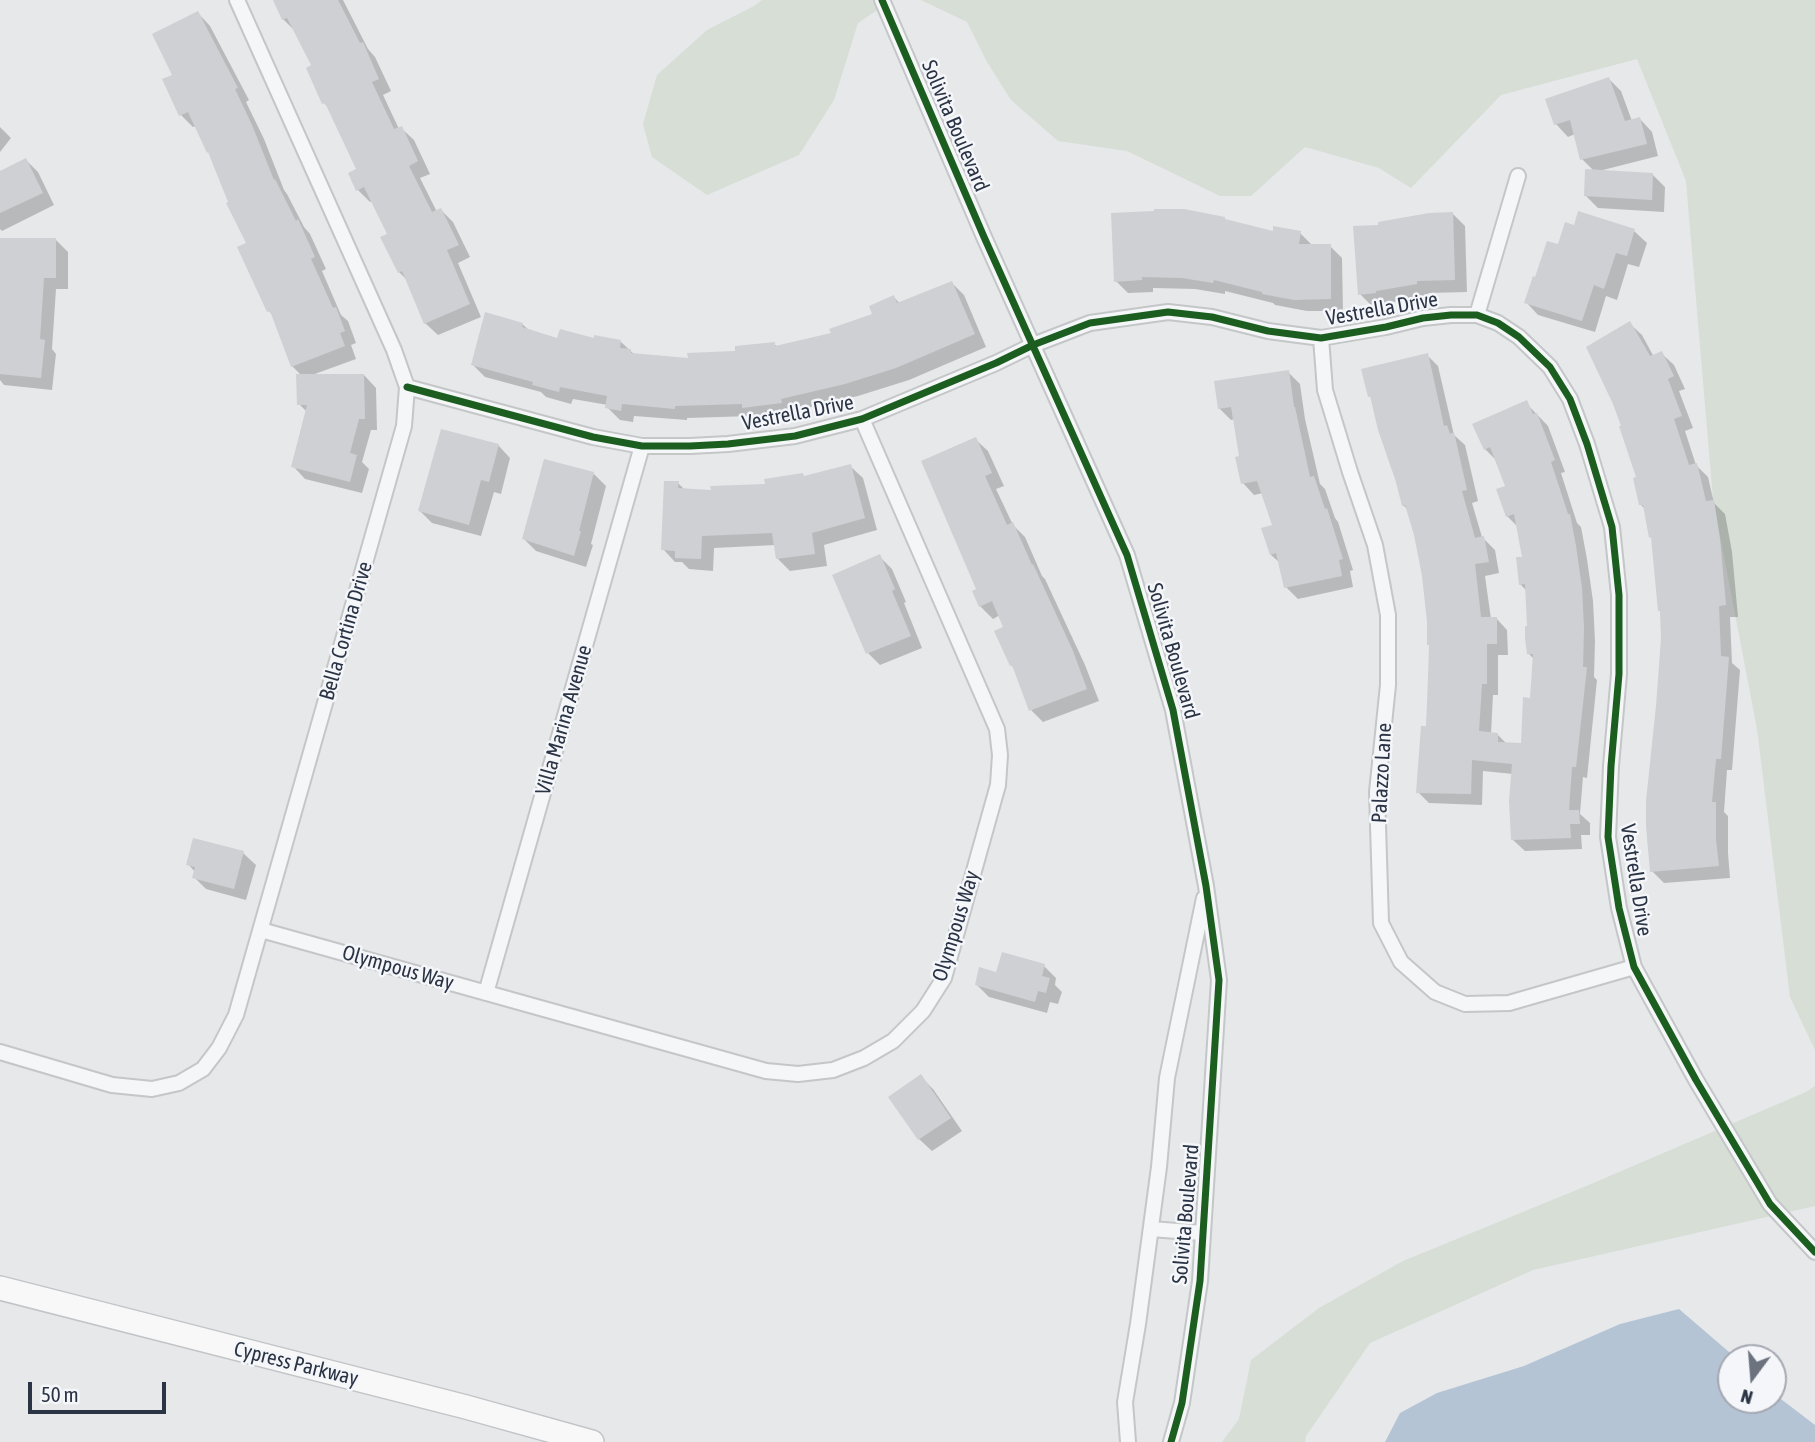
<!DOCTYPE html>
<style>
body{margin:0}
#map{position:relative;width:1815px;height:1442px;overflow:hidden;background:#e6e8ea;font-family:"Asap Condensed",sans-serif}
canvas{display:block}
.north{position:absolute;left:1717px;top:1344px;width:70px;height:70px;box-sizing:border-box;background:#f4f6f9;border:2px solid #a4a8b1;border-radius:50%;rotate:196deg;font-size:19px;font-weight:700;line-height:28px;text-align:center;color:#2b3445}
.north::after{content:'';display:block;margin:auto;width:24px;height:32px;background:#6c737f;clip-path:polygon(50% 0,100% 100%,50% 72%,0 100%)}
.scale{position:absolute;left:28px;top:1382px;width:138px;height:32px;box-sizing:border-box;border:4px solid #2b3445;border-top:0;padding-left:9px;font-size:21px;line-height:24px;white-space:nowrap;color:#2b3445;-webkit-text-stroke:5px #f4f6f9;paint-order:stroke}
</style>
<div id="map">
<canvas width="1815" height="1442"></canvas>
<div class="north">N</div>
<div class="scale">50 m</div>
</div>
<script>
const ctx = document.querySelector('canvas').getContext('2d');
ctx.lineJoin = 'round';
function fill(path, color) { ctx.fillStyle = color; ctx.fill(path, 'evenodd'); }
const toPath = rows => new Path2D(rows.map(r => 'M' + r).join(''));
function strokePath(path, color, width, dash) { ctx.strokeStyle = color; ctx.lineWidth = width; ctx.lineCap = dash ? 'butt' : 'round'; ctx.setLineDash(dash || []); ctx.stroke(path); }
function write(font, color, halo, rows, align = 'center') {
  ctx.font = font + ' "Asap Condensed",sans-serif'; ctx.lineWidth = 5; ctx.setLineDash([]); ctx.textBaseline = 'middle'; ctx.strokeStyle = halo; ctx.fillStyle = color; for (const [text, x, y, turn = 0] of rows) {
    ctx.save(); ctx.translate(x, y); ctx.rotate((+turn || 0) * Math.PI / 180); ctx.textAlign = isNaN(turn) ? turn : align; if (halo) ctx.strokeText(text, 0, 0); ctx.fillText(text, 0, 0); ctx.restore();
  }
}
const green = toPath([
 [762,0,892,0,858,23,834,100,799,155,707,195,652,157,643,124,657,75,707,30,754,6],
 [921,0,1815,0,1815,1050,1790,997,1757,729,1713,499,1686,181,1637,59,1501,95,1411,188,1379,168,1305,147,1251,196,1220,196,1127,151,1058,141,1011,100,987,62,967,22],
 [1815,1086,1815,1206,1533,1270,1370,1343,1306,1436,1305,1442,1222,1442,1239,1419,1251,1360,1319,1308,1403,1261,1584,1187,1806,1092]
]);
const water = toPath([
 [1679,1309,1736,1358,1731,1358,1731,1400,1773,1400,1773,1393,1815,1425,1815,1442,1385,1442,1400,1413,1437,1393,1524,1366,1620,1324]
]);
const shadow = toPath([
 [275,0,343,0,368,49,375,57,391,91,383,95,399,129,401,128,414,140,430,174,420,178,437,212,441,210,453,222,470,257,458,263,481,317,438,335,425,323,407,280,399,272,389,234,372,201,370,202,358,190,358,170,330,109,324,103,313,66,296,32,283,19],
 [198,13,210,26,249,100,246,102,264,139,284,190,287,194,304,227,310,234,326,269,322,271,341,315,348,321,356,343,351,345,356,359,312,375,364,375,376,388,377,430,371,430,362,462,369,469,362,493,305,479,293,466,307,412,299,404,302,376,292,366,273,316,269,311,248,244,211,154,196,126,193,127,181,115,174,75],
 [1609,79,1621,91,1632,121,1640,119,1652,132,1658,156,1599,171,1652,174,1665,187,1664,212,1598,208,1586,196,1594,171,1582,159,1575,134,1568,137,1556,124],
 [0,127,11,138,0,152],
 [26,160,38,172,54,205,2,231,0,229,0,173],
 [1453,214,1465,226,1467,292,1428,293,1429,296,1387,303,1388,305,1372,306,1360,294],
 [1224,218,1227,221,1274,233,1300,233,1312,245,1330,246,1342,258,1343,311,1307,311,1275,305,1273,303,1225,291,1225,294,1195,289,1153,288,1153,292,1128,293,1116,281],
 [1634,231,1647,243,1639,267,1628,264,1617,300,1606,296,1595,332,1538,315,1526,302,1537,279,1559,247],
 [0,240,56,240,68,252,68,289,56,289,52,349,56,354,52,390,4,385,0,380],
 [952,283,964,295,986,347,909,380,858,396,793,411,793,415,756,420,752,416,687,418,687,420,634,416,633,422,620,420,607,407,608,405,573,399,571,404,546,397,541,392,485,377,473,365,522,324,530,331,559,340,621,342,635,355,689,359,737,353,774,344,778,347,833,334,874,315,894,297,900,304],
 [1629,323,1642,335,1654,357,1661,353,1674,365,1685,389,1679,391,1693,428,1685,431,1696,465,1708,477,1714,503,1725,514,1732,552,1738,617,1730,617,1732,663,1740,670,1732,770,1727,770,1724,812,1728,816,1728,853,1730,878,1664,883,1652,871,1663,638,1653,540,1651,537,1646,510,1641,505,1638,479,1623,427],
 [1427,355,1438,366,1454,435,1465,445,1478,501,1472,503,1482,537,1495,550,1499,573,1485,576,1491,619,1496,618,1507,630,1508,655,1498,655,1498,695,1493,695,1491,734,1498,735,1507,744,1523,744,1532,699,1534,659,1528,653,1527,591,1520,584,1524,558,1518,527,1507,516,1507,487,1497,461,1485,449,1526,403,1548,426,1565,472,1561,473,1577,523,1581,527,1587,559,1593,601,1595,641,1594,677,1597,680,1587,778,1583,777,1580,814,1590,823,1590,835,1581,835,1582,849,1525,851,1513,840,1513,774,1483,771,1482,805,1429,803,1418,792,1428,728,1431,646,1423,575,1415,534,1408,510,1403,505,1373,399,1369,396],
 [1288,372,1300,384,1305,419,1320,484,1325,489,1335,518,1338,522,1353,570,1350,571,1353,587,1298,599,1286,587,1280,563,1271,555,1264,529,1274,526,1263,493,1254,495,1243,483,1241,458,1235,419,1231,420,1219,408],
 [975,439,988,451,1004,486,996,489,1013,525,1025,537,1042,576,1045,579,1085,665,1099,701,1043,722,1031,710,1015,669,1011,665,1006,628,1000,615,993,619,980,606],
 [498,445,510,458,501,494,494,492,481,536,432,523,420,511],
 [850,466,863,478,877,530,824,545,827,566,790,571,778,559,776,545,714,548,713,571,689,569,682,562,675,562,663,549,678,483,685,490,712,492,767,485],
 [594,474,606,486,591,544,593,545,586,567,536,551,524,539],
 [879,556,892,569,906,602,904,603,922,648,880,665,868,653],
 [243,853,256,865,246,900,206,889,194,877,195,872,188,864],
 [1044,966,1056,978,1055,985,1062,992,1058,1004,1050,1002,1047,1013,989,997,976,984,997,974],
 [921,1077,933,1089,962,1131,932,1151,919,1139]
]);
const building = toPath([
 [273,0,338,0,360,43,363,42,379,79,372,82,394,129,402,126,418,161,409,166,432,212,441,208,459,245,447,250,470,304,424,324,402,271,398,273,380,237,387,234,364,187,356,191,348,173,356,169,325,103,322,104,306,68,311,65,287,18,282,20],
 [198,11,238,88,235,89,252,125,274,180,275,179,296,221,298,219,315,257,311,259,333,308,336,307,345,331,340,333,345,346,291,367,270,311,267,312,237,247,246,243,226,203,228,202,208,152,207,153,188,112,179,116,162,79,172,75,152,34],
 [1609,77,1625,121,1640,117,1647,144,1580,160,1570,120,1554,125,1545,99],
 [26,158,43,193,0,213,0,171],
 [1585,169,1653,173,1652,200,1584,196],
 [1154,209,1184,209,1225,217,1225,219,1273,231,1273,226,1301,231,1299,244,1331,244,1331,299,1294,300,1262,294,1262,292,1214,280,1213,283,1182,278,1142,277,1142,280,1114,282,1111,213,1154,211],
 [1578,211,1635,229,1627,256,1616,253,1604,289,1594,285,1582,321,1524,303,1533,276,1535,277,1547,241,1558,244,1565,222,1574,225],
 [1453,212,1455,280,1417,281,1417,284,1376,291,1376,293,1358,295,1353,226,1378,225,1378,222,1429,213],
 [0,238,56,238,56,278,44,278,40,339,45,340,41,378,0,374],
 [952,281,975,334,896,368,845,384,781,399,782,403,742,408,742,404,675,406,675,409,622,404,621,411,605,408,607,396,560,387,559,392,532,385,533,382,471,365,485,312,523,323,522,327,557,338,560,329,594,338,594,335,621,340,620,348,631,349,631,353,688,358,687,353,735,351,735,346,775,342,775,346,831,333,829,329,872,314,869,306,894,295,897,303],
 [1630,321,1650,356,1662,351,1674,376,1668,379,1682,416,1674,419,1689,465,1697,463,1706,501,1714,500,1720,539,1726,605,1719,606,1721,656,1729,657,1721,759,1716,759,1712,802,1716,802,1716,840,1719,866,1650,872,1646,826,1646,801,1656,706,1661,638,1660,611,1658,611,1651,537,1649,538,1643,505,1639,505,1633,478,1636,477,1619,426,1621,426,1613,404,1586,347],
 [1428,353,1444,426,1447,425,1450,434,1454,432,1467,490,1462,491,1475,538,1484,536,1489,562,1475,564,1481,617,1497,617,1497,644,1487,644,1487,684,1482,684,1479,731,1498,733,1498,742,1521,743,1523,697,1530,698,1533,654,1527,654,1525,638,1525,626,1527,626,1525,584,1519,585,1516,557,1522,557,1514,514,1506,517,1496,489,1505,486,1490,447,1484,450,1472,424,1527,400,1533,414,1537,413,1555,460,1551,462,1568,514,1570,514,1576,546,1582,588,1584,628,1583,667,1587,667,1576,767,1572,767,1569,810,1579,810,1580,824,1570,824,1571,838,1511,840,1509,801,1512,764,1472,760,1471,794,1416,793,1421,726,1426,726,1428,678,1429,645,1427,645,1427,622,1422,576,1414,535,1405,505,1402,506,1396,482,1378,430,1370,396,1368,397,1361,369],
 [1289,370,1294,407,1295,407,1310,477,1314,476,1325,509,1327,508,1343,559,1339,560,1342,576,1284,588,1276,553,1270,555,1261,528,1272,525,1257,481,1241,484,1235,457,1239,456,1231,407,1218,409,1214,381],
 [296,374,364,374,365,419,359,419,350,453,357,455,350,482,291,467,307,405,297,405],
 [441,429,499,444,489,482,481,480,469,525,418,511],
 [976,437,992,473,985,476,1007,525,1013,522,1032,565,1033,564,1073,651,1087,689,1029,711,1012,665,1010,666,994,631,1003,627,992,601,979,607,972,591,976,589,921,461],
 [544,459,594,472,579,531,581,531,574,556,522,539],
 [851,464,865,518,812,533,815,554,776,559,772,533,702,536,701,559,675,558,675,551,661,550,664,481,679,481,678,488,711,490,710,486,765,484,764,479,803,473,804,476],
 [880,554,895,589,892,591,911,636,866,654,832,575],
 [193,838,244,851,234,889,192,878,195,867,186,865],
 [1002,952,1045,964,1042,976,1050,978,1046,993,1038,991,1035,1002,975,985,979,967,996,972],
 [921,1074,951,1118,918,1140,888,1097]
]);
const minor = toPath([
 [882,0,984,237,1127,555,1173,710,1206,886,1219,980,1200,1281,1182,1403,1171,1442],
 [1477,315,1518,176],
 [1321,338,1325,390,1350,472,1375,545,1388,615,1388,685,1377,792,1381,923,1401,962,1435,992,1465,1004,1509,1003,1634,967],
 [407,387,593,437,642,446,690,446,728,444,795,436,862,419,996,363,1033,345,1090,323,1168,312,1212,317,1268,331,1321,338,1386,327,1423,318,1451,315,1477,315,1498,323,1519,337,1550,367,1570,399,1587,444,1612,527,1619,595,1619,674,1611,766,1608,837,1619,908,1634,967,1696,1080,1770,1204,1815,1252],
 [261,930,766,1071,798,1074,833,1070,864,1058,893,1041,923,1011,944,978,998,785,1000,755,997,729,862,419],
 [486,993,642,446],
 [0,1052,112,1085,152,1089,179,1083,203,1069,219,1048,236,1015,404,426,407,387,394,350,237,0],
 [1151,1229,1203,1233],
 [1128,1442,1125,1402,1138,1324,1159,1167,1167,1078,1204,898]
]);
const primary = toPath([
 [0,1288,466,1407,592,1442]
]);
const cycleway = toPath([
 [882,0,984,237,1127,555,1173,710,1206,886,1219,980,1200,1281,1182,1403,1171,1442],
 [407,387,593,437,642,446,690,446,728,444,795,436,862,419,996,363,1033,345,1090,323,1168,312,1212,317,1268,331,1321,338,1386,327,1423,318,1451,315,1477,315,1498,323,1519,337,1550,367,1570,399,1587,444,1612,527,1619,595,1619,674,1611,766,1608,837,1619,908,1634,967,1696,1080,1770,1204,1815,1252]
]);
const streetNames = [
 ["Solivita Boulevard",955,126,67],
 ["Vestrella Drive",1382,309,-10],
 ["Vestrella Drive",798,413,-11],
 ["Bella Cortina Drive",346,631,-74],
 ["Solivita Boulevard",1173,651,74],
 ["Villa Marina Avenue",564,720,-74],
 ["Palazzo Lane",1382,773,-87],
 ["Vestrella Drive",1636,880,81],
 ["Olympous Way",956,926,-73],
 ["Olympous Way",398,968,16],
 ["Solivita Boulevard",1186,1214,-85],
 ["Cypress Parkway",296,1364,14]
];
fill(green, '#d6ded6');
fill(water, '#b4c4d5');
fill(shadow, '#0003');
fill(building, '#ced0d3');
strokePath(minor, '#c4c6c8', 18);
strokePath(primary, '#c2c5c8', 26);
strokePath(minor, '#f5f6f7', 14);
strokePath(primary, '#f8f8f8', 23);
strokePath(cycleway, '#1b5e20', 7);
write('21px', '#2b3445', '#f4f6f9', streetNames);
</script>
